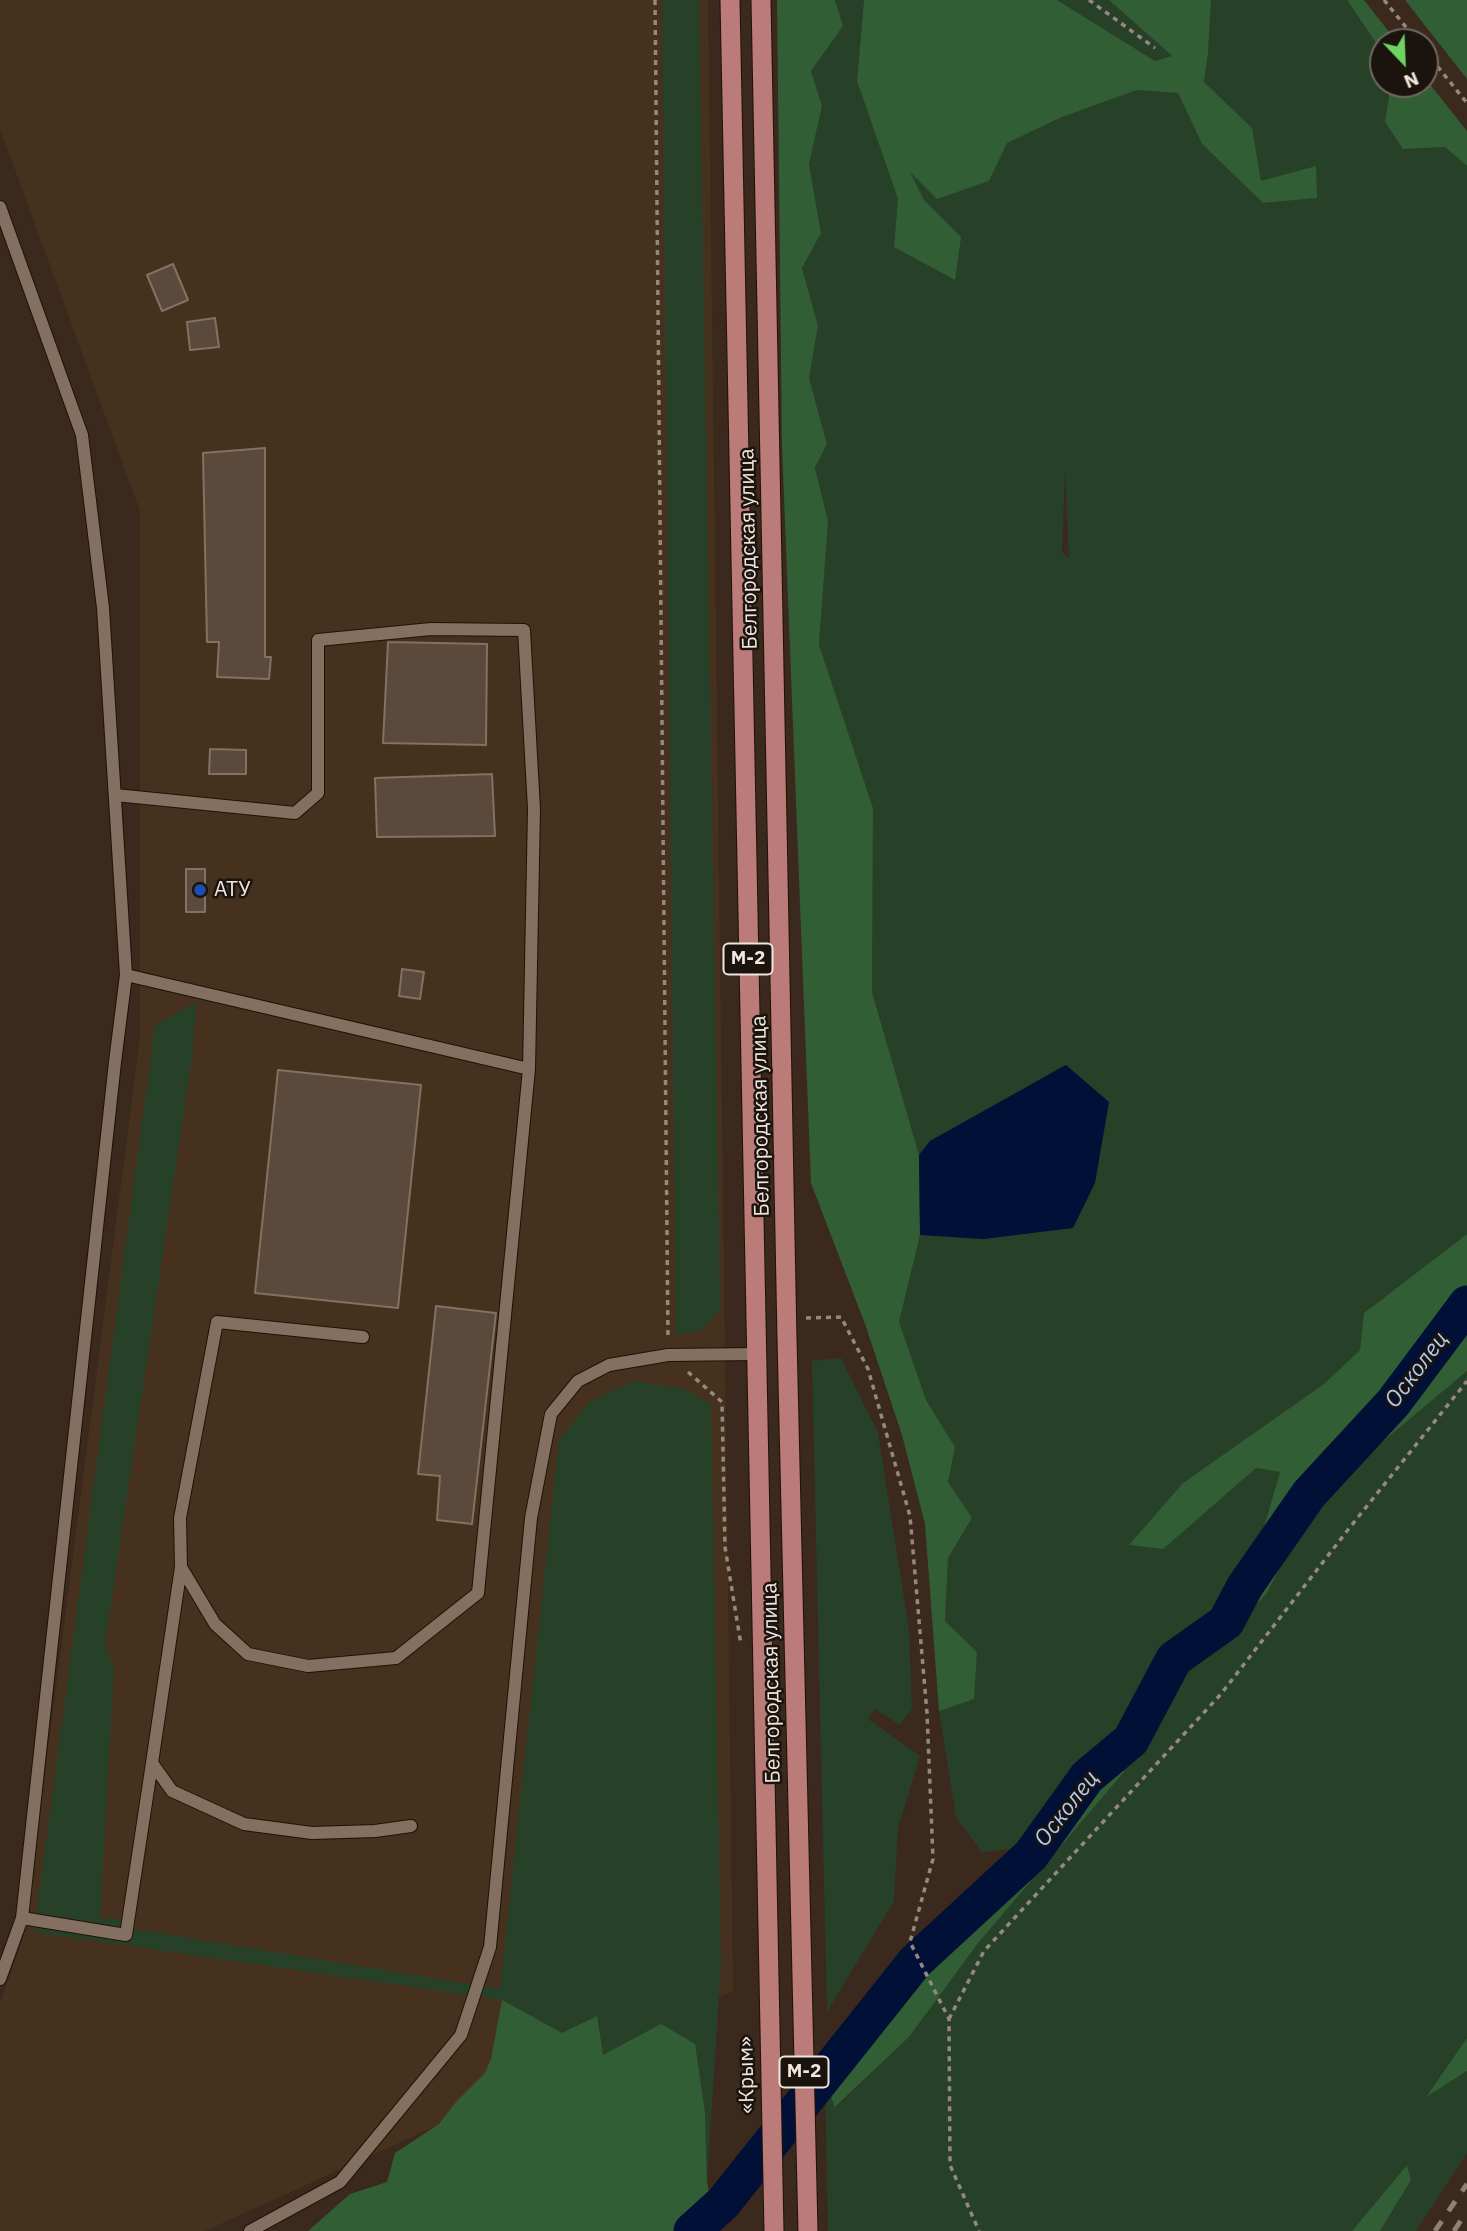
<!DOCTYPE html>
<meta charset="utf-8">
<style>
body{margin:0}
#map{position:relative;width:1467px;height:2231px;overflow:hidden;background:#3a291c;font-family:"IBM Plex Sans",sans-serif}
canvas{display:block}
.north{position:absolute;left:1369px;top:28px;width:70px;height:70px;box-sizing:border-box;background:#1b140e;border:2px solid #706861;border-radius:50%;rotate:157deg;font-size:19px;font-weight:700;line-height:28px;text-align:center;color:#f0e6dd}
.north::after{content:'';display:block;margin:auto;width:24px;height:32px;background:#6ed360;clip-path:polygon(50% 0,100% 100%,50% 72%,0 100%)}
</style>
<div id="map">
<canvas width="1467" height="2231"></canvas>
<div class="north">N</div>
</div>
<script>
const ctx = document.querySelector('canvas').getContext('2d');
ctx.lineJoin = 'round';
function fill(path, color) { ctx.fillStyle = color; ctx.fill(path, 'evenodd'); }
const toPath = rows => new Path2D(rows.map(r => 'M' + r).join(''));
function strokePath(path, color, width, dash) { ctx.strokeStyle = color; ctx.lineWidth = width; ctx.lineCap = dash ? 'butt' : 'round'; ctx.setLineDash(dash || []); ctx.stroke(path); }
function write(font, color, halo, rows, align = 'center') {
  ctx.font = font + ' "IBM Plex Sans",sans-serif'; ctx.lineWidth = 5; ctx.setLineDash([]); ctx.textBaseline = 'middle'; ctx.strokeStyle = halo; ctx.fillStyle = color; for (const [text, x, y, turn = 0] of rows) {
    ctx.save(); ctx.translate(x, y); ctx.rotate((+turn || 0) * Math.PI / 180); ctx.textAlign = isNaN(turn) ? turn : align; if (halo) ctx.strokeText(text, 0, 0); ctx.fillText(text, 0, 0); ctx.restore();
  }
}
const built = toPath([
 [0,0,708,0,733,1991,205,2231,0,2231,0,2003,24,1935,140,1037,140,511,0,129]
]);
const green = toPath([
 [662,0,699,0,720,1310,702,1330,676,1336],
 [835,0,864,0,857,81,898,199,894,247,961,237,924,200,908,169,937,198,989,181,1007,143,1062,117,1137,90,1178,93,1202,144,1263,203,1316,198,1316,166,1261,182,1252,128,1204,82,1208,52,1211,0,1347,0,1383,53,1383,84,1391,84,1385,122,1403,149,1445,147,1467,166,1467,1234,1365,1312,1360,1350,1324,1384,1183,1483,1163,1548,1256,1468,1280,1472,1262,1534,1214,1613,1169,1647,1125,1728,1066,1780,1019,1848,982,1852,956,1817,939,1711,974,1698,977,1652,945,1621,948,1558,972,1518,948,1482,955,1447,926,1400,899,1322,920,1235,984,1239,1065,1065,930,1141,919,1155,872,992,873,808,819,645,828,521,815,468,827,444,809,378,818,326,802,268,821,233,809,164,822,106,811,71,843,26],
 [1065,469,1069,557,1068,558,1062,552],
 [1057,0,1109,0,1173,57,1155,61],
 [197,1002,192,1056,105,1645,114,1669,100,1918,120,1919,128,1928,500,1989,559,1440,590,1401,635,1381,685,1389,711,1404,721,1965,707,2181,705,2113,502,2000,34,1932,155,1025],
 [841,1358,878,1433,909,1630,912,1709,900,1725,875,1709,868,1719,920,1756,898,1828,894,1901,827,2012,812,1361],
 [1467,1371,1467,2038,1427,2095,1467,2071,1467,2153,1416,2231,1380,2231,1411,2180,1407,2165,1352,2231,828,2231,825,2080,836,2107,909,2037,979,1942,1124,1772,1129,1752,1177,1665,1231,1631,1267,1593,1300,1528,1368,1454]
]);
const forest = toPath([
 [777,0,835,0,843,26,811,71,822,106,809,164,821,233,802,268,818,326,809,378,827,444,815,468,828,521,819,645,873,808,872,992,919,1155,920,1235,899,1322,926,1400,955,1447,948,1482,972,1518,948,1558,945,1621,977,1652,974,1699,939,1711,925,1524,902,1435,865,1324,811,1183,782,446],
 [864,0,1057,0,1155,61,1172,56,1109,0,1211,0,1208,53,1204,82,1252,128,1261,181,1316,166,1317,198,1263,203,1202,144,1178,93,1137,90,1062,117,1007,143,989,181,937,199,910,172,924,200,961,237,955,280,894,247,898,199,857,81],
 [1347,0,1364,0,1397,42,1383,42,1383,53],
 [1405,0,1467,0,1467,79],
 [1425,78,1467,131,1467,166,1445,147,1403,149,1385,122,1391,84,1425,84],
 [1467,1234,1467,1295,1387,1395,1262,1534,1280,1472,1256,1468,1163,1549,1129,1545,1183,1483,1324,1384,1360,1350,1364,1313],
 [1467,1313,1467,1371,1368,1454,1300,1528,1267,1593,1231,1631,1232,1621,1313,1497,1397,1406],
 [1129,1752,1124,1772,979,1942,909,2037,835,2107,825,2080,836,2070,919,1965,1035,1857,1091,1779],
 [502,2000,562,2033,597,2016,603,2055,661,2024,695,2044,705,2113,707,2181,715,2231,308,2231,350,2194,387,2182,395,2153,439,2124,456,2102,485,2073,491,2059],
 [1467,2038,1467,2071,1426,2097],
 [1407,2165,1411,2180,1380,2231,1352,2231]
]);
const water = toPath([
 [1066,1065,1109,1102,1095,1183,1073,1228,984,1239,920,1235,919,1155,930,1141]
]);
const river = toPath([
 [692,2231,723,2203,915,1962,1031,1855,1087,1777,1131,1740,1174,1659,1226,1622,1245,1586,1309,1494,1393,1403,1467,1304]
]);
const building = toPath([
 [173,264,188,300,162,311,147,275,173,264],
 [215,318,219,347,190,350,187,322,215,318],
 [265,448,265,657,271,657,269,679,217,677,219,642,207,642,203,453,265,448],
 [388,642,487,644,486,745,383,743,388,642],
 [210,749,246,750,246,774,209,774,210,749],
 [492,774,495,836,377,837,375,778,492,774],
 [186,869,205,869,205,912,186,912,186,869],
 [402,969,424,972,420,999,399,996,402,969],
 [278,1070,421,1085,398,1308,255,1293,278,1070],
 [436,1306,496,1313,472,1524,437,1520,440,1476,418,1474,436,1306]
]);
const path = toPath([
 [655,0,668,1338],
 [1089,0,1155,48],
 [1384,0,1418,42],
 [1425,51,1467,103],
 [806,1318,841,1317,868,1369,910,1516,927,1713,933,1859,910,1942,949,2019,950,2165,979,2231],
 [688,1372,722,1402,725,1547,741,1645],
 [949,2019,984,1951,1221,1694,1347,1531,1467,1381]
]);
const service = toPath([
 [0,207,82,435,103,608,126,975,115,1062,22,1918,0,1979],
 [115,795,295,813,318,793,318,640,431,629,524,630,534,809,529,1069],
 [126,975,529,1069,478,1593,396,1658,308,1666,248,1654,215,1624,181,1567,180,1518,217,1322,363,1337],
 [181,1567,152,1763,172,1791,244,1824,312,1833,375,1831,411,1826],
 [22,1918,126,1935,152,1763],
 [250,2231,340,2182,461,2035,490,1947,531,1518,551,1414,578,1381,609,1365,668,1355,755,1354]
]);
const primary = toPath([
 [730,0,774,2231],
 [761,0,787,1338,808,2231]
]);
const rail = toPath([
 [1435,2231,1467,2184],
 [1454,2231,1467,2211]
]);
const markers = [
 [200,890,7,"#1a4fb4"]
];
const shields = [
 [748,959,49],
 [804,2072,49]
];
const shieldNames = [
 ["М-2",748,959],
 ["М-2",804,2072]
];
const streetNames = [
 ["Белгородская улица",749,549,-91],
 ["Белгородская улица",761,1116,-91],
 ["Белгородская улица",772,1683,-91],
 ["«Крым»",747,2075,-91]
];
const poiNames = [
 ["АТУ",214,890]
];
const waterNames = [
 ["Осколец",1417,1370,-53],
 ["Осколец",1067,1809,-52]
];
fill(built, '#46311f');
fill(green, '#274129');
fill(forest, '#325e36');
fill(water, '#001037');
strokePath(river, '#001037', 37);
fill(building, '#5b493b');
strokePath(building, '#847162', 2);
strokePath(service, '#201206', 14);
strokePath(primary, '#201206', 21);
strokePath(path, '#96887d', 3.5, [5, 5]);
strokePath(service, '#837061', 12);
strokePath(primary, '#ba7b79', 19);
strokePath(rail, '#8d8074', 5, [12, 12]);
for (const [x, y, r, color] of markers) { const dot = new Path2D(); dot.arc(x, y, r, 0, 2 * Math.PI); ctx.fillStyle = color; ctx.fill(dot); strokePath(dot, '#1b140e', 2.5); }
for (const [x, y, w] of shields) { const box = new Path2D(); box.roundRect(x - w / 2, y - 15.5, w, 31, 5); ctx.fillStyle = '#1b140e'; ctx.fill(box); strokePath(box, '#f0e6dd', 2); }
write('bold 19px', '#f0e6dd', null, shieldNames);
write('21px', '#f0e6dd', '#1b140e', streetNames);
write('21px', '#f0e6dd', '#1b140e', poiNames, 'left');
write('italic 23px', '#afcbf5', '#1b140e', waterNames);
</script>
